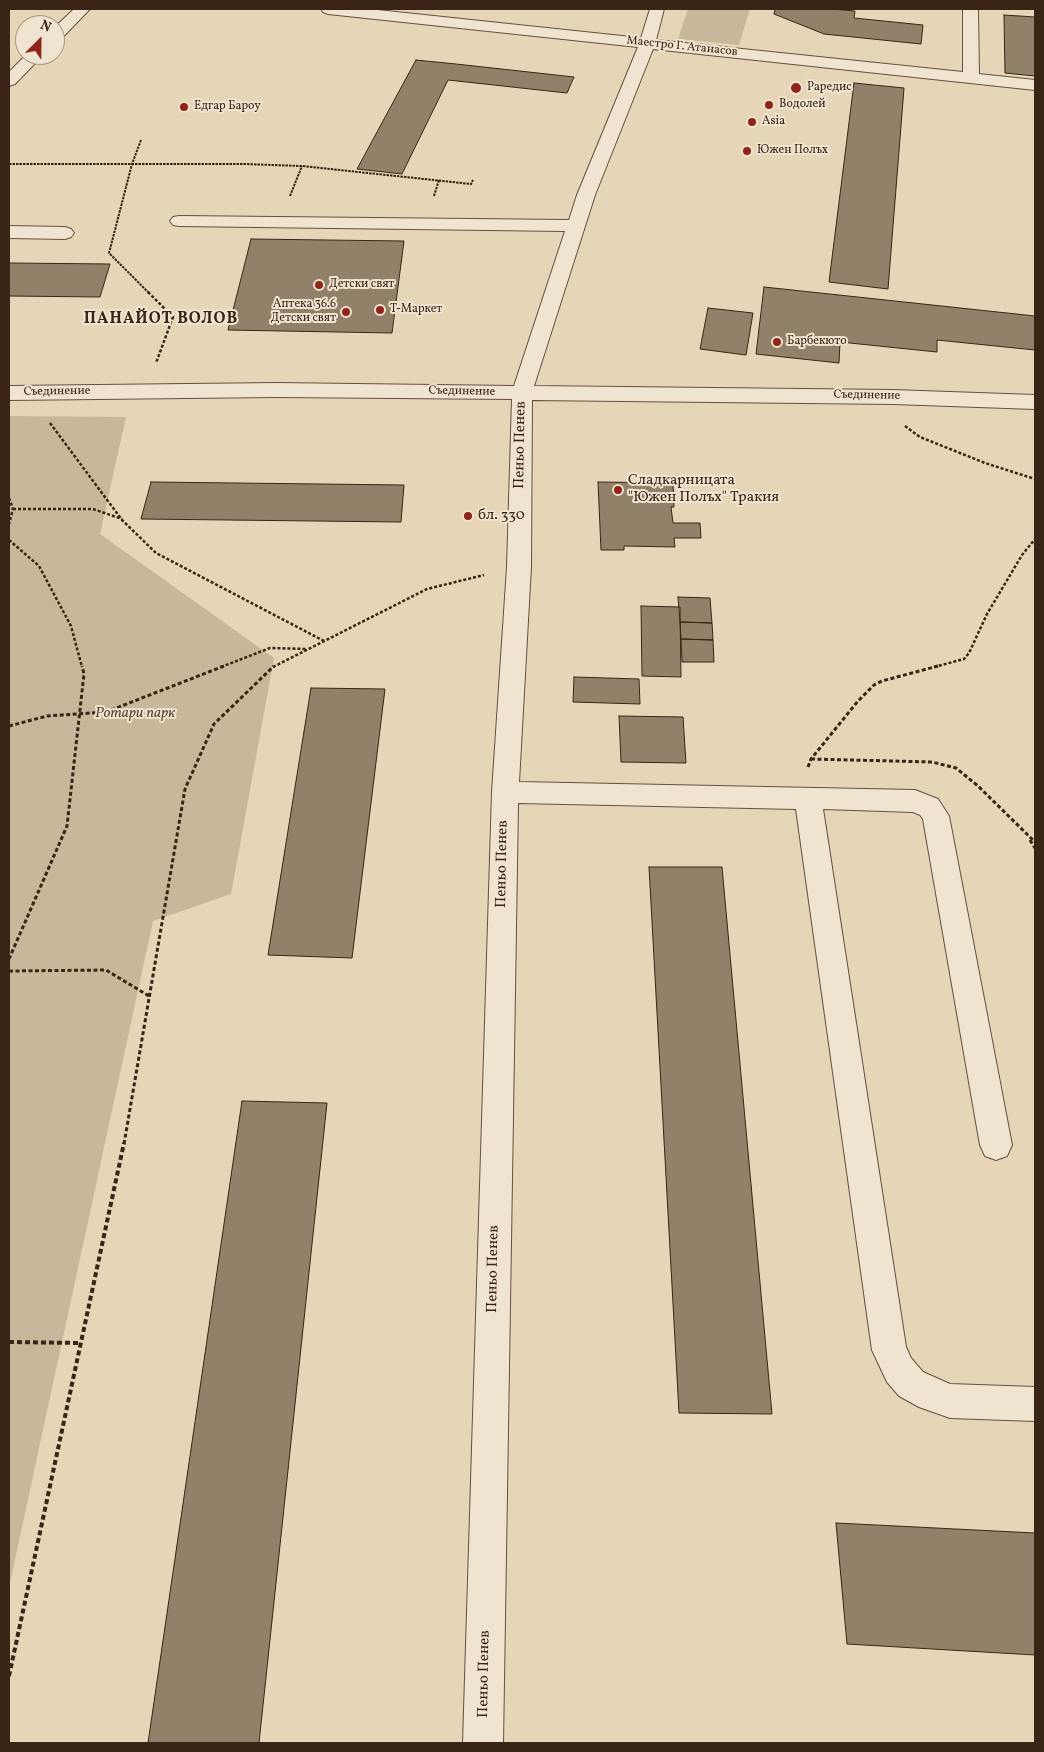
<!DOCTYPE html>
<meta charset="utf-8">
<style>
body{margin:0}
#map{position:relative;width:1044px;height:1752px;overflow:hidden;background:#e7d5b7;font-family:Vollkorn,serif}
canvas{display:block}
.frame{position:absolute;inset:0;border:10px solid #392415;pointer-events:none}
.north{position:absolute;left:15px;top:15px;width:50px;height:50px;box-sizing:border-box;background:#efe4d0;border:1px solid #a69785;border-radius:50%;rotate:23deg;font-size:14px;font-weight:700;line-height:20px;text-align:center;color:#392415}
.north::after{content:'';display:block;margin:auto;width:18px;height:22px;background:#8f2418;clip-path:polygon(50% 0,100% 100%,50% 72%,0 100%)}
</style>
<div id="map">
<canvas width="1044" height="1752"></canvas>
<div class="frame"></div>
<div class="north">N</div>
</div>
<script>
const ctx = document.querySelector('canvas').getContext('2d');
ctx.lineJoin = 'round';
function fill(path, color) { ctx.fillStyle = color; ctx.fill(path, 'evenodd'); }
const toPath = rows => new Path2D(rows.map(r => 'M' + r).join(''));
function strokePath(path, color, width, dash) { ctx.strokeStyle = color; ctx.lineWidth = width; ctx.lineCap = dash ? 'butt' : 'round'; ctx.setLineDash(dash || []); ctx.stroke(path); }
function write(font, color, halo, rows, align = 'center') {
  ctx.font = font + ' Vollkorn,serif'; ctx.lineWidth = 4; ctx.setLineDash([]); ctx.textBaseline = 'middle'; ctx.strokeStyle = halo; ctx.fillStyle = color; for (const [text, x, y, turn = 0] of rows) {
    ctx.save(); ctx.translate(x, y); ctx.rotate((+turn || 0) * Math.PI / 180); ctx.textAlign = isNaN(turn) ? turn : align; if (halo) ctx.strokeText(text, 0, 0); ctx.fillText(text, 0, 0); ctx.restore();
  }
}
const green = toPath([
 [688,9,750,9,739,45,678,39],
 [9,416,126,417,100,534,274,658,231,894,153,921,9,1587]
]);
const building = toPath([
 [775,9,832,9,855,11,854,18,923,25,921,44,824,34,774,14,775,9],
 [1004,15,1035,17,1035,76,1005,73,1004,15],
 [416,60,456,64,574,77,567,93,448,80,402,174,357,169,416,60],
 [854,83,904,88,888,289,829,282,854,83],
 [251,239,404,241,392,333,228,330,251,239],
 [9,263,110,264,100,297,9,296,9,263],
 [764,287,1035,316,1035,350,937,340,937,352,840,342,839,363,756,354,764,287],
 [708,308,753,313,746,355,700,349,708,308],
 [151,482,404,485,401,522,141,519,151,482],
 [598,482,673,483,674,507,671,507,673,523,700,523,701,538,674,538,675,547,624,546,624,550,601,550,598,482],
 [678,597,710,598,712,623,680,622,678,597],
 [641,606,680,607,681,677,642,676,641,606],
 [680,622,712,623,713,640,681,639,680,622],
 [681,639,713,640,714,662,682,662,681,639],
 [574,677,639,679,640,704,573,702,574,677],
 [311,688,385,689,352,958,268,955,311,688],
 [619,716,683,717,686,763,621,762,619,716],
 [649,867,722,867,772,1414,679,1413,649,867],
 [242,1101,327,1103,259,1743,148,1743,242,1101],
 [836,1523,1035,1533,1035,1655,847,1644,836,1523]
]);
const pathFar3 = toPath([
 [141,140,132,164,109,253,149,293],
 [9,164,245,164,302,166,471,184,473,180],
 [290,196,302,166],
 [434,196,439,180]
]);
const pathFar2 = toPath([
 [148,292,173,317,156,363],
 [50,423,122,520,156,553,324,641],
 [905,426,920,437,985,463,1035,479],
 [9,498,13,509,9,524],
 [13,509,93,509,122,519],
 [9,540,39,566,71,626,82,667],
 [221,667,270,648,307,649],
 [273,667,427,589,484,575],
 [934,667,964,659,969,653,987,614,1022,555,1035,539]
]);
const pathFar1 = toPath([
 [9,726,47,716,106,712,224,666],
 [811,759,932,762,956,768,978,786,1035,842],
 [808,767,811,759,858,701,874,685,882,681,938,666],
 [1030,840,1035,848],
 [9,959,67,826,84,674,82,666],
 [9,971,106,970,149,996],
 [124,1144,185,789,214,724,274,666]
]);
const path = toPath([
 [9,1342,81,1343],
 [9,1676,124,1143]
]);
const minor = toPath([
 [74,9,90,9,61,39,55,41,55,27,74,9],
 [321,9,368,9,641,38,650,9,664,9,656,40,963,72,963,9,978,9,979,74,1035,80,1035,90,653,49,595,195,534,386,893,390,1035,395,1035,409,893,404,532,400,531,567,519,782,915,790,938,799,949,816,1012,1145,1007,1156,996,1160,985,1156,980,1145,923,819,920,815,913,812,823,809,906,1347,911,1358,923,1372,950,1384,1035,1387,1035,1421,950,1418,919,1407,899,1396,887,1382,872,1350,796,809,518,803,503,1743,463,1743,492,792,507,567,512,399,277,397,9,400,9,386,277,383,514,386,565,231,179,226,173,225,170,221,173,217,179,216,569,220,577,195,638,47,328,14,323,12,321,9],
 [26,55,43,55,15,84,9,86,9,72,26,55],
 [9,226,65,227,71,229,74,233,71,237,65,239,9,238,9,226]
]);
const markers = [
 [796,88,6,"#8f2418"],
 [769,105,5,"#8f2418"],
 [184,107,5,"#8f2418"],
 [752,122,5,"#8f2418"],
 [747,151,5,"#8f2418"],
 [319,285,5,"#8f2418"],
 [380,310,5,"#8f2418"],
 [346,312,5,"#8f2418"],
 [777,342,5,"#8f2418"],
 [618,490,5,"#8f2418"],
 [468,516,5,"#8f2418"]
];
const farStreetnames = [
 ["Маестро Г. Атанасов",682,47,6],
 ["Съединение",57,392,-1],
 ["Съединение",462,392,1],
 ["Съединение",867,396,1]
];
const farPoinames = [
 ["Раредис",807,88],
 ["Водолей",779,105],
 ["Едгар Бароу",194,107],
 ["Asia",762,122],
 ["Южен Полъх",757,151],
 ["Детски свят",329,285],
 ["Аптека 36.6",336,305,"right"],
 ["Детски свят",336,319,"right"],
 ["Т-Маркет",390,310],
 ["Барбекюто",787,342]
];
const streetNames = [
 ["Пеньо Пенев",521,445,-89],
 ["Пеньо Пенев",503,864,-89],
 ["Пеньо Пенев",494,1269,-89],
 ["Пеньо Пенев",485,1674,-89]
];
const poiNames = [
 ["Сладкарницата",628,481],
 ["\"Южен Полъх\" Тракия",628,498],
 ["бл. 330",478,516]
];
const parkNames = [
 ["Ротари парк",135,714]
];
const farDistrictnames = [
 ["ПАНАЙОТ ВОЛОВ",161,320]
];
fill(green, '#c9b79b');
fill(building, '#938069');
strokePath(building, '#392415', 1);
strokePath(minor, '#64503e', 2);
strokePath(pathFar3, '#392415', 2, [2.5, 1]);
strokePath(pathFar2, '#392415', 2.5, [3, 2]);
strokePath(pathFar1, '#392415', 3, [4, 2.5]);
strokePath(path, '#392415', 4, [5, 3]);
fill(minor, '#efe4d0');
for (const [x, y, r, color] of markers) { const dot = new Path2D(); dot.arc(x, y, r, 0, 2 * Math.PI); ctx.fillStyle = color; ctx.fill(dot); strokePath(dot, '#efe4d0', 2); }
write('12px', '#392415', '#efe4d0', farStreetnames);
write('12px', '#392415', '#efe4d0', farPoinames, 'left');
write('15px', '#392415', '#efe4d0', streetNames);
write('15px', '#392415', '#efe4d0', poiNames, 'left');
write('italic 15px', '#5d4936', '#efe4d0', parkNames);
ctx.letterSpacing = '1px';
write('bold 16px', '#392415', '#efe4d0', farDistrictnames);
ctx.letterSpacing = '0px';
</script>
